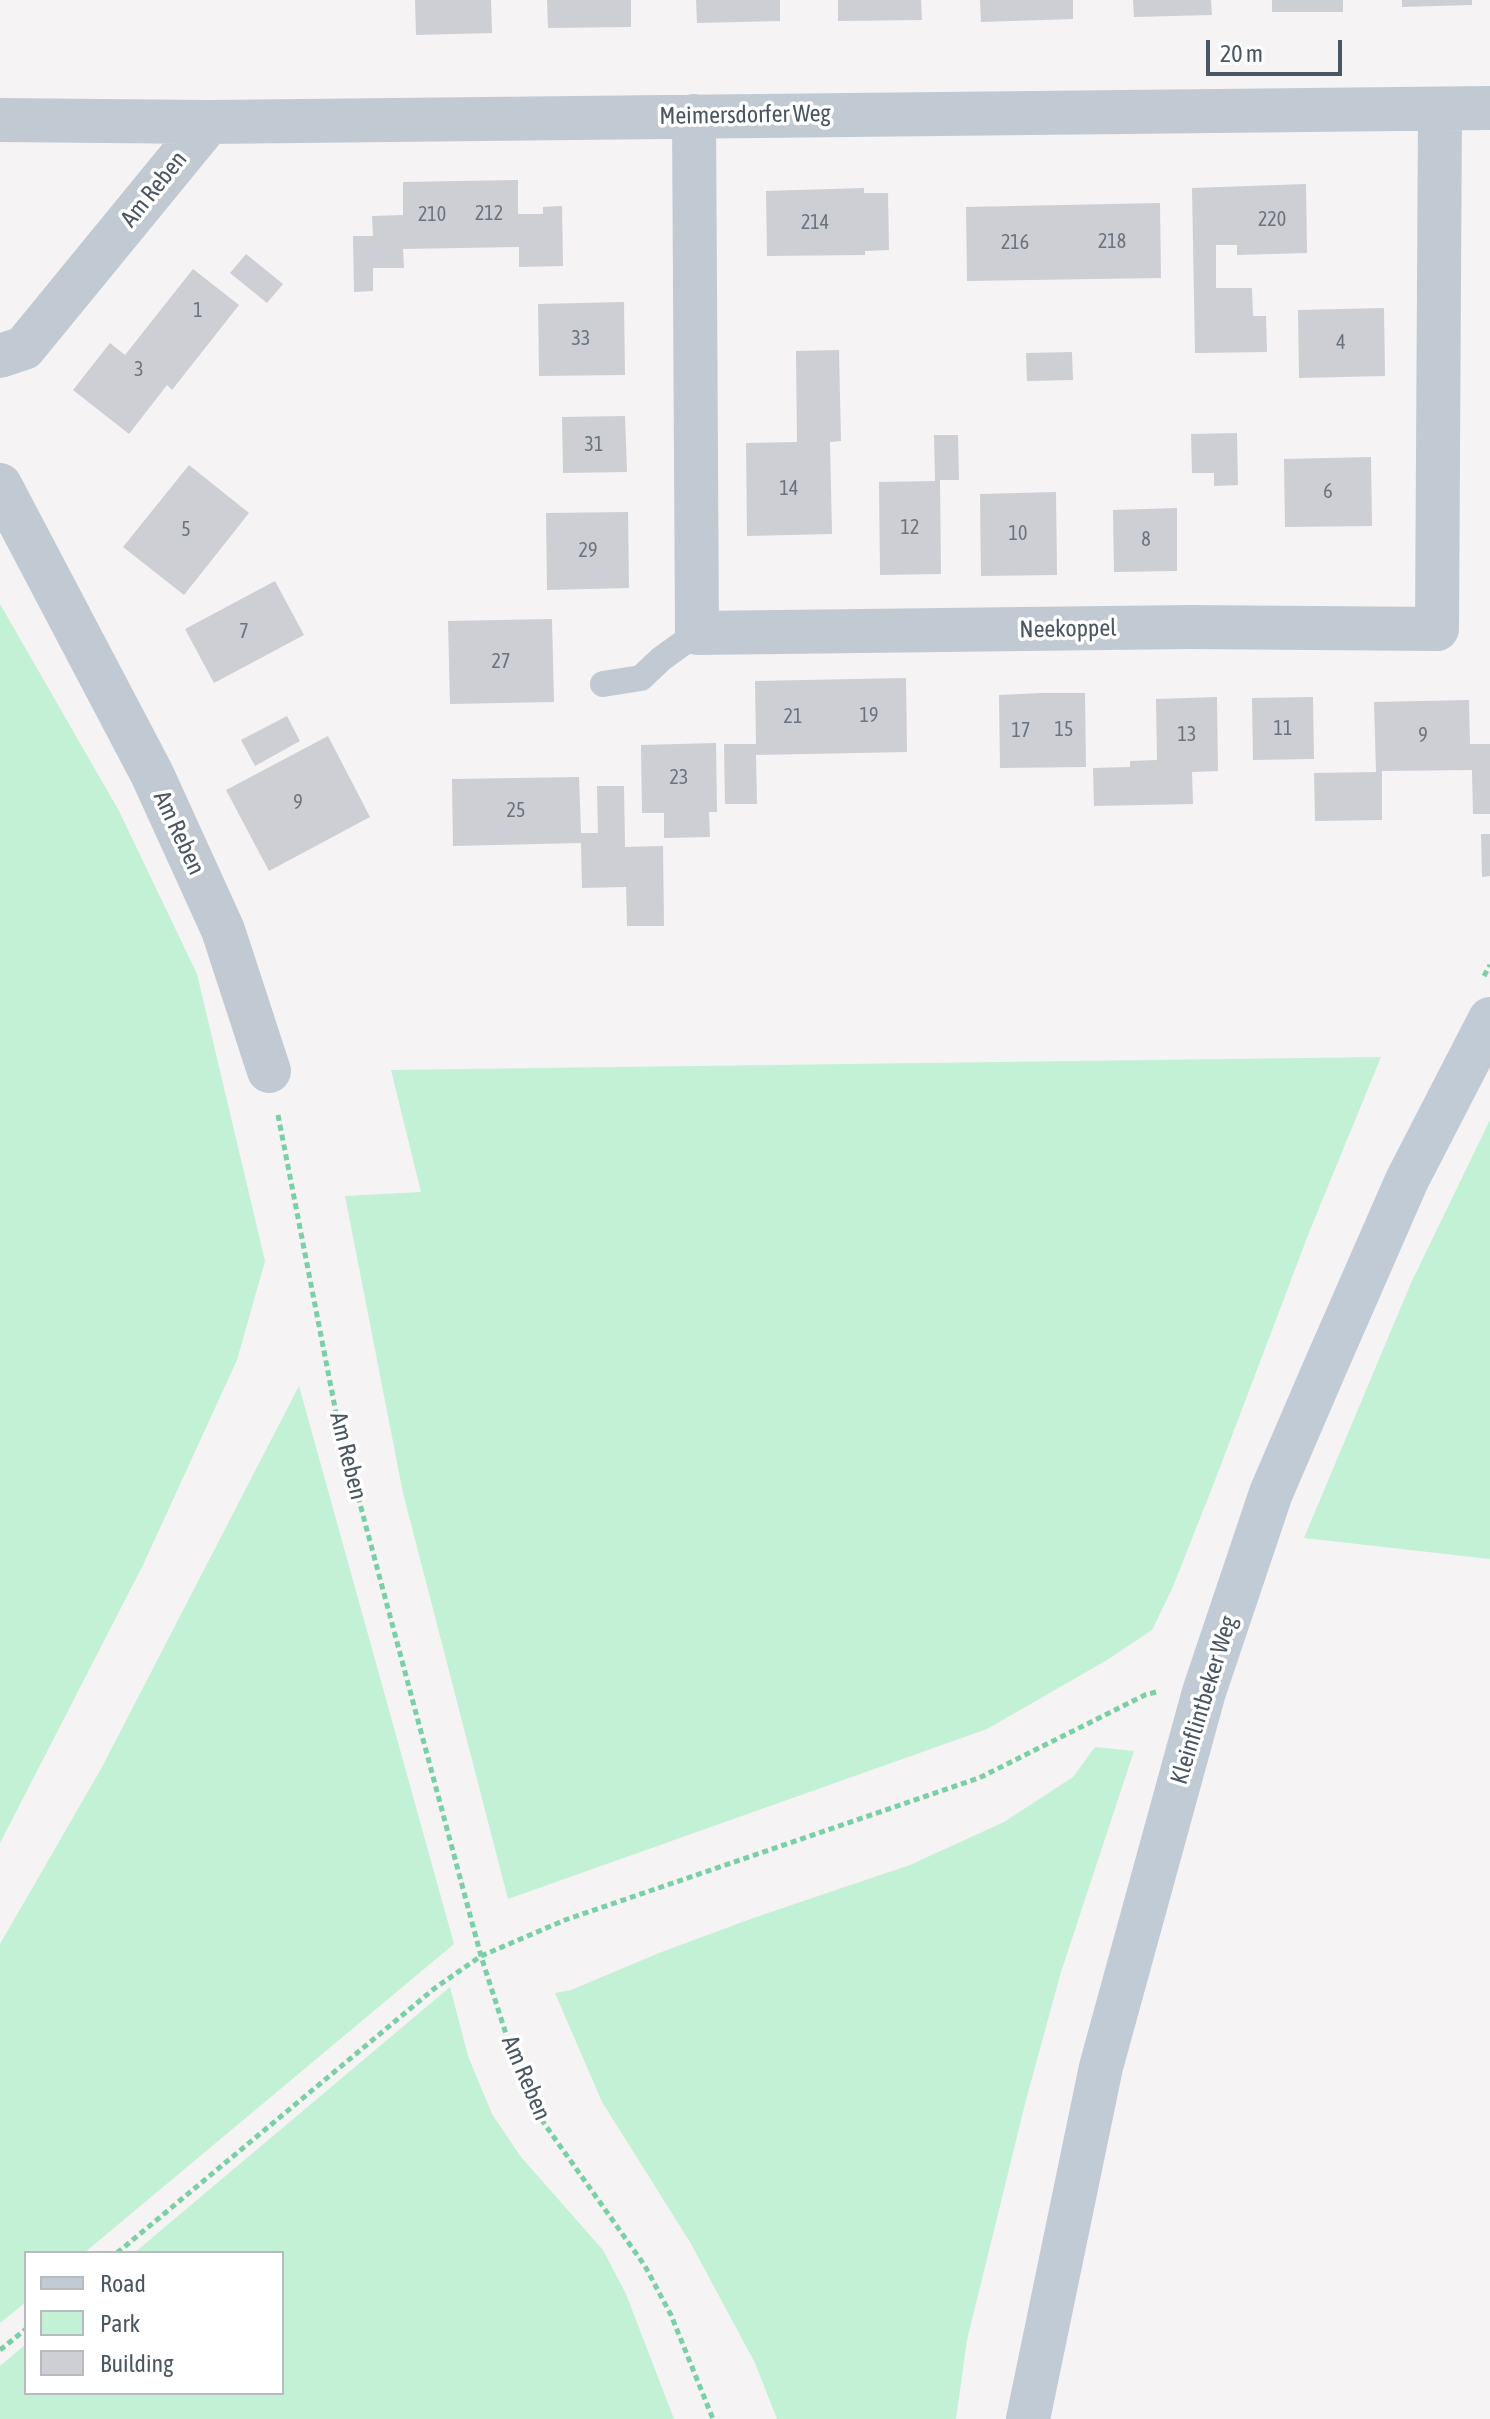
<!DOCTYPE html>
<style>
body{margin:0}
#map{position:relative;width:1490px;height:2419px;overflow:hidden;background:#f5f3f3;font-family:"Asap Condensed",sans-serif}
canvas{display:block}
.legend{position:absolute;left:24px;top:2251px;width:260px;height:144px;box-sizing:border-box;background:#fff;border:2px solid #b7bbc0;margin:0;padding:10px 14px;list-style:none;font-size:24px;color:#4a5661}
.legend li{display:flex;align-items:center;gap:16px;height:40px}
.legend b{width:40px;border:2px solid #b7bbc0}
.scale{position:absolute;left:1206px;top:40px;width:136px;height:36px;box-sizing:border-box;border:4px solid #4a5661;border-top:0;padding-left:10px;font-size:24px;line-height:28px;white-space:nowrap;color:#4a5661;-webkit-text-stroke:6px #fff;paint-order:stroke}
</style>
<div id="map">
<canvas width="1490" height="2419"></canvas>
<ul class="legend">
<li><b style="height:10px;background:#c1cbd6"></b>Road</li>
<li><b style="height:22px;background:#c3f1d5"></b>Park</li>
<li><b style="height:22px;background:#cdcfd5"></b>Building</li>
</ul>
<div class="scale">20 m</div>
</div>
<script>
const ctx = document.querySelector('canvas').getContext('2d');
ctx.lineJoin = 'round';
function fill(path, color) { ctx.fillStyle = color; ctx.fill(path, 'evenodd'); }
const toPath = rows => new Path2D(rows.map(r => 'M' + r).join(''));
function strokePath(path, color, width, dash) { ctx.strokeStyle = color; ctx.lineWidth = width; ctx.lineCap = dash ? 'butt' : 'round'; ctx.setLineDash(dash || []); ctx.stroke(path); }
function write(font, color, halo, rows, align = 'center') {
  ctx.font = font + ' "Asap Condensed",sans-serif'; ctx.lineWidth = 7; ctx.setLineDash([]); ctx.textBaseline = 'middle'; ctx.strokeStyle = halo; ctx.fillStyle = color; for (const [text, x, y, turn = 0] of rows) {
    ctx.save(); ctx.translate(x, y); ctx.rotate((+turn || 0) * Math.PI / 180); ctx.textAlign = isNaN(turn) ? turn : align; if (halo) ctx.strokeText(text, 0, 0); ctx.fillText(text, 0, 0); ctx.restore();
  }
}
const green = toPath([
 [0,604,119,811,197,974,265,1261,237,1360,143,1565,0,1843],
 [1381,1057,1310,1230,1214,1483,1172,1589,1152,1630,1107,1660,987,1729,508,1899,403,1493,345,1196,421,1192,391,1070],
 [1490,1120,1490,1559,1304,1538,1411,1283],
 [299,1386,454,1944,84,2253,26,2253,26,2302,0,2323,0,1944,101,1769],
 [1095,1747,1134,1751,1061,1972,1026,2100,967,2340,956,2419,777,2419,755,2363,690,2242,602,2102,555,1993,571,1990,659,1953,756,1917,910,1865,1004,1822,1073,1777],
 [450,1987,468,2056,492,2114,521,2157,603,2250,626,2294,674,2419,0,2419,0,2366,26,2344,26,2393,282,2393,282,2253,134,2253]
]);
const building = toPath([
 [415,0,491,0,492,33,416,35],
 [547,0,631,0,631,27,548,28],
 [696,0,780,0,780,21,697,23],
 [838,0,921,0,922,20,838,21],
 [980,0,1073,0,1073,19,981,22],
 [1133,0,1211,0,1212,15,1134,17],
 [1272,0,1343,0,1343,12,1272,12],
 [1402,0,1472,0,1472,5,1402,7],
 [518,180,518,214,543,214,543,207,562,206,563,266,519,267,519,247,403,249,404,268,373,268,373,291,354,292,353,236,373,236,372,216,403,215,403,182],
 [1306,184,1307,253,1237,255,1237,245,1216,245,1216,288,1252,288,1253,316,1266,316,1267,352,1195,353,1192,188],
 [864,188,864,193,888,193,889,250,865,251,865,255,767,256,766,191],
 [1160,203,1161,278,967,281,966,207],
 [246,254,283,284,267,303,230,273],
 [193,269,239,305,172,390,167,385,129,434,73,390,110,343,125,355],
 [624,302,625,375,539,376,538,304],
 [1384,308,1385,376,1299,378,1298,310],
 [839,350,841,441,830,442,832,534,747,536,746,443,797,442,796,351],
 [1072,352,1073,380,1027,381,1026,353],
 [625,416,627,472,563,473,562,417],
 [1237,433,1238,485,1214,486,1214,473,1192,473,1191,434],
 [934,435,958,435,959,480,940,480,941,574,880,575,879,482,935,481],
 [1371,457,1372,526,1285,527,1284,459],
 [189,465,249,513,184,595,123,547],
 [1056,492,1057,575,981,576,980,494],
 [1177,508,1177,571,1114,572,1113,510],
 [628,512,629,588,547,590,546,513],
 [275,581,304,635,214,683,185,629],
 [552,619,554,702,450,704,448,621],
 [906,678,907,752,756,755,757,804,725,804,724,744,756,744,755,681],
 [1042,693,1085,693,1086,767,1000,768,999,695],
 [1217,697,1218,771,1192,772,1193,804,1094,806,1093,768,1130,767,1130,761,1157,760,1156,699],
 [1313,697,1314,759,1253,760,1252,698],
 [1469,700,1470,744,1490,744,1490,814,1473,814,1472,770,1382,771,1382,820,1315,821,1314,773,1376,772,1374,702],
 [287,716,300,741,255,766,241,740],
 [328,736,370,817,269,871,226,790],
 [716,743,717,812,709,812,710,837,664,838,664,813,642,813,641,745],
 [579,777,581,833,598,833,597,786,624,786,625,847,663,846,664,926,627,926,626,887,582,888,581,843,453,846,452,779],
 [1481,834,1490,834,1490,876,1482,877]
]);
const path = toPath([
 [1484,976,1490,965],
 [278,1115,337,1418,481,1956,514,2059,541,2119,645,2266,671,2315,713,2419],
 [117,2253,435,1988,481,1956,565,1920,979,1778,1145,1695,1156,1692],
 [0,2350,26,2329]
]);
const lane = toPath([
 [603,684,641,678,661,659,697,633]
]);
const street = toPath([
 [694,116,697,633,1189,627,1437,629,1440,109],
 [0,120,209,122,1490,108],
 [0,356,24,348,209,122],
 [0,485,152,774,223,930,269,1071]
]);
const secondary = toPath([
 [1028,2419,1101,2067,1204,1692,1271,1493,1323,1372,1407,1180,1490,1019]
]);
const numberNames = [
 ["212",489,214],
 ["210",432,215],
 ["220",1272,220],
 ["214",815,223],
 ["218",1112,242],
 ["216",1015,243],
 ["1",198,311],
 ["33",581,339],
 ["4",1341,343],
 ["3",139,370],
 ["31",594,445],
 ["14",789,489],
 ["6",1328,492],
 ["12",910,528],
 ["5",186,530],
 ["10",1018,534],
 ["8",1146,540],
 ["29",588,551],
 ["7",244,632],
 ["27",501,662],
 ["19",869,716],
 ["21",793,717],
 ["11",1283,729],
 ["15",1064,730],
 ["17",1021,731],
 ["13",1187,735],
 ["9",1423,736],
 ["23",679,778],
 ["9",298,803],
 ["25",516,811]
];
const streetNames = [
 ["Meimersdorfer Weg",745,115,-1],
 ["Am Reben",154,189,-51],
 ["Neekoppel",1068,629,-1],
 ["Am Reben",179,833,65],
 ["Am Reben",348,1456,76],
 ["Kleinflintbeker Weg",1204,1700,-73],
 ["Am Reben",526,2078,67]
];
fill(green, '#c3f1d5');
fill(building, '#cdcfd5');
strokePath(path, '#7ad0a6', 5, [6, 4]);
strokePath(lane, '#c1cad2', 26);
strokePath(street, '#c1cad2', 44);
strokePath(secondary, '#c1cbd6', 44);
write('20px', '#6b747e', null, numberNames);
write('24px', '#4a5661', '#fff', streetNames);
</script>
